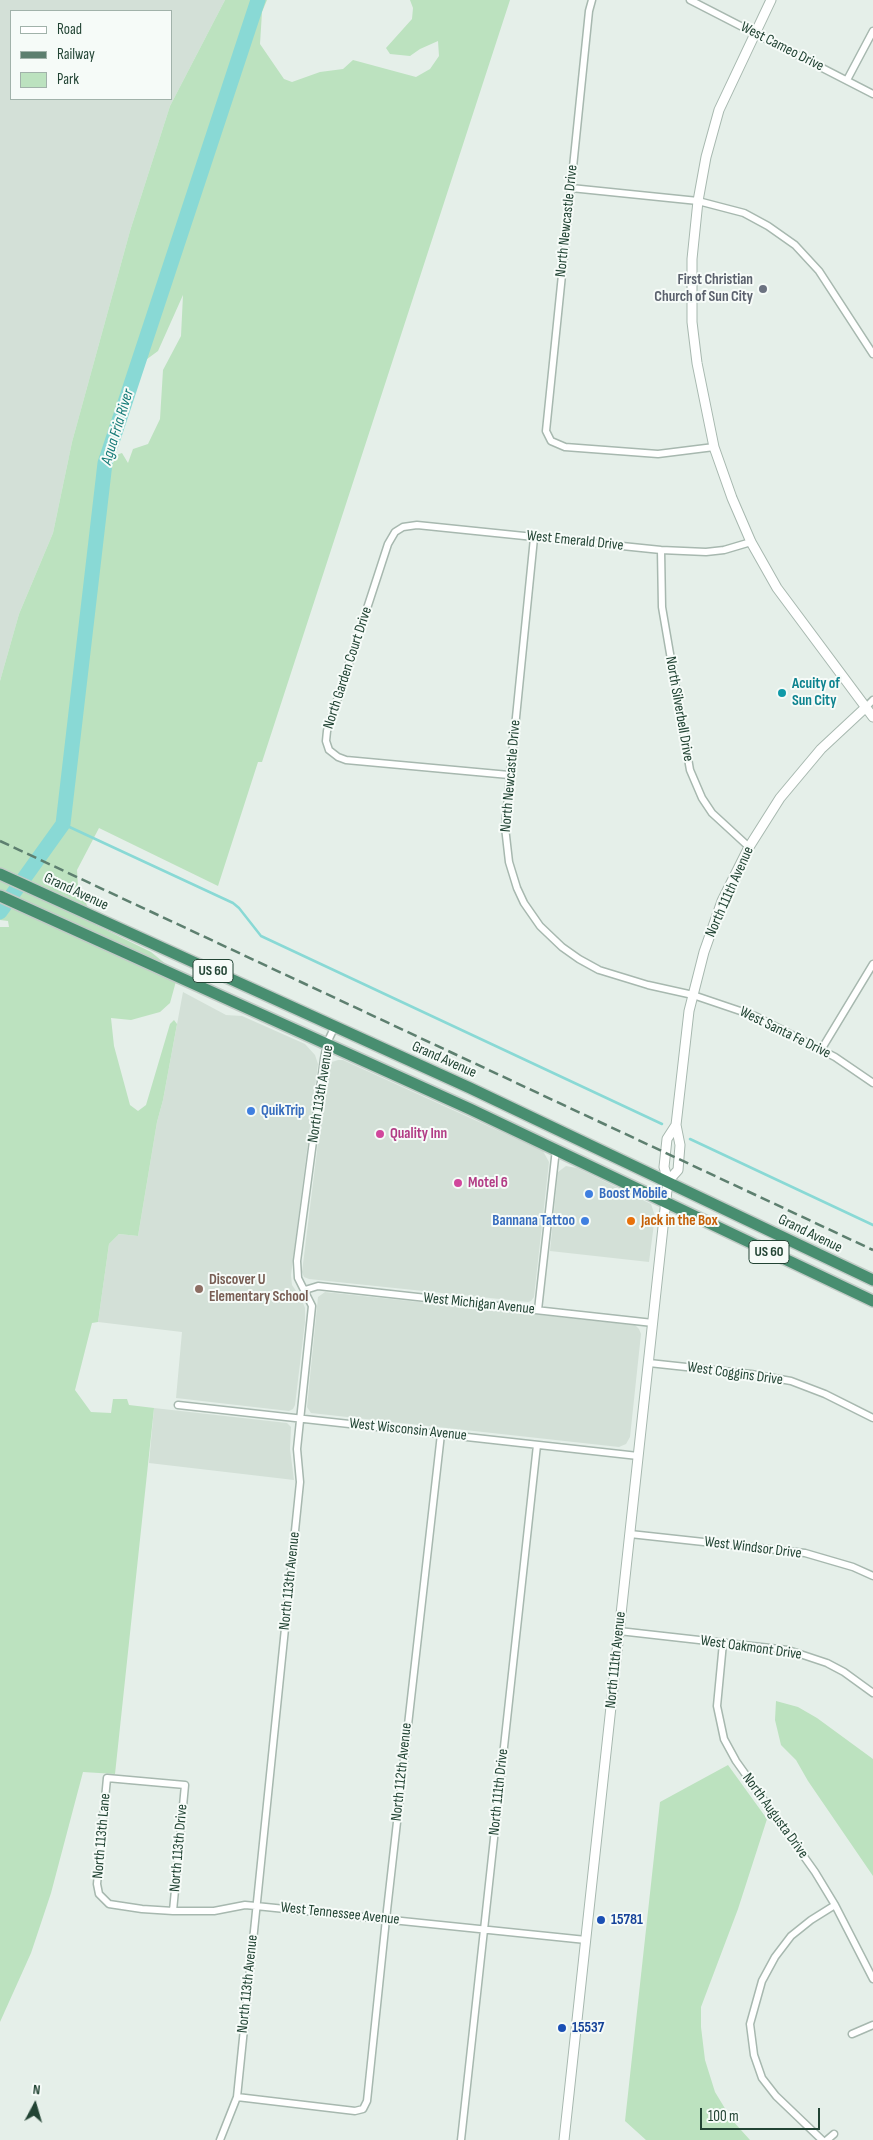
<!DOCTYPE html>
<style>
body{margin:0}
#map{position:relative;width:873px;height:2140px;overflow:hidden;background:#e5efe9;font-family:"Sofia Sans Condensed",sans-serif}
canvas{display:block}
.legend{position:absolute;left:10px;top:10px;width:162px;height:90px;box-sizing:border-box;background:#f6fbf8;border:1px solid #a1b2aa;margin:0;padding:6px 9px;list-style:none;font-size:15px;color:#224434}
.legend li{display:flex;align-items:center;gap:10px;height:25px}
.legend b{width:25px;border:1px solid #a1b2aa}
.north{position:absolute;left:10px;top:2080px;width:50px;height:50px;-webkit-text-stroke:4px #f6fbf8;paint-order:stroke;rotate:6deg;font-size:14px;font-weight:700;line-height:20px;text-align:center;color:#224434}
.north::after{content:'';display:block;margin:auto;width:18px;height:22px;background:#224434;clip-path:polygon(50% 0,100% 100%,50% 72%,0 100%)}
.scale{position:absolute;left:700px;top:2108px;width:120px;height:22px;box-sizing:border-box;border:2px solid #224434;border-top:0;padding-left:6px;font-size:15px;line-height:18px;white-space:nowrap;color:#224434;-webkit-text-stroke:4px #f6fbf8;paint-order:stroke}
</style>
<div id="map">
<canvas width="873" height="2140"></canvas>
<ul class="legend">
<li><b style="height:6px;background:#fff"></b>Road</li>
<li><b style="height:6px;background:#5d7f6f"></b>Railway</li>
<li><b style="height:14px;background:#bce2bf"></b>Park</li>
</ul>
<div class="north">N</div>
<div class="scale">100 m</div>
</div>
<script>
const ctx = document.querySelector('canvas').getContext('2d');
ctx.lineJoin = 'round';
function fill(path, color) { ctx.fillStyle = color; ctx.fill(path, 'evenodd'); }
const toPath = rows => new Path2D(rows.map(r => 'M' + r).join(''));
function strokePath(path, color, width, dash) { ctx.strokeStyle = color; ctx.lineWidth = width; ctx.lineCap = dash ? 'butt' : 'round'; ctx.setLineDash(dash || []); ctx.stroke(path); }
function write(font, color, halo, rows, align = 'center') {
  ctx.font = font + ' "Sofia Sans Condensed",sans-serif'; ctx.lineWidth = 4; ctx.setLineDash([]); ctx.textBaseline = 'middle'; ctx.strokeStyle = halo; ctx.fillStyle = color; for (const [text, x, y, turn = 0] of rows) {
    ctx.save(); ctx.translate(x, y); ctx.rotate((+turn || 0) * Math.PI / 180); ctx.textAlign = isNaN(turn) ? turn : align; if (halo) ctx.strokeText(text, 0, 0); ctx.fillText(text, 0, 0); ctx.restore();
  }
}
const built = toPath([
 [0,0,225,0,170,106,130,231,72,442,53,533,19,614,0,681],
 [11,11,171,11,171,99,11,99],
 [183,992,226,1015,242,1016,305,1044,315,1055,318,1064,291,1275,292,1285,301,1298,305,1308,305,1322,295,1405,293,1409,289,1411,176,1398,182,1332,98,1322,109,1244,119,1234,138,1236,157,1122,163,1100],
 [338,1060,343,1060,543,1151,549,1162,534,1297,531,1301,528,1302,309,1279,304,1277,302,1272,327,1070,332,1062],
 [566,1166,577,1168,651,1204,655,1216,649,1262,550,1251,558,1172],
 [325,1292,635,1325,639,1329,641,1334,630,1437,626,1444,619,1447,311,1413,307,1407,318,1297],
 [154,1408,287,1423,291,1427,290,1449,294,1480,149,1463]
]);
const green = toPath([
 [225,0,267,0,262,12,260,44,284,79,292,82,320,72,343,69,353,60,416,77,430,69,439,56,438,41,420,49,410,56,390,54,386,48,412,19,413,8,410,0,510,0,262,762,258,762,218,886,99,828,77,870,78,886,96,925,151,952,178,974,170,1003,160,1012,131,1020,111,1018,114,1046,130,1105,138,1111,146,1105,170,1024,174,1020,177,1024,163,1100,157,1122,138,1236,119,1234,109,1244,98,1322,92,1323,75,1390,91,1412,111,1413,113,1399,127,1399,129,1405,154,1408,115,1774,83,1772,51,1893,31,1953,0,2022,0,927,9,927,8,921,0,920,0,681,19,614,53,533,72,442,130,231,170,106],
 [183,295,181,336,163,370,160,419,148,444,133,449,128,463,122,453,116,455,114,460,103,456,128,373,158,351],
 [776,1701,798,1707,817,1718,873,1759,873,1876,808,1781,796,1760,781,1745,775,1720],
 [728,1765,767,1819,738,1909,701,2007,701,2027,705,2060,715,2092,732,2120,750,2140,646,2140,625,2121,660,1802]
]);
const stream = toPath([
 [63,824,233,903,239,908,261,936,662,1124],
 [690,1139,873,1225]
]);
const river = toPath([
 [0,912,63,824,105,463,258,0]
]);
const minor = toPath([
 [592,0,589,11,546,431,551,441,565,447,658,454,714,447],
 [690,0,873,94],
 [847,80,873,31],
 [571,188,698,201,744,213,768,226,795,245,819,271,873,354],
 [534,538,505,827,509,862,517,888,524,903,540,926,562,947,579,959,599,970,648,985,693,995,755,1016,835,1057,873,1083],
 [661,550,662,607,690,770,702,798,712,813,749,847],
 [865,708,873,700],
 [509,775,346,760,338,757,329,750,326,741,327,731,388,544,395,532,403,527,417,525,661,550,706,552,724,550,751,542],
 [821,1050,873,964],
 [305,1290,318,1286,653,1323],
 [538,1310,556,1149],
 [649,1363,751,1374,791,1381,825,1394,873,1418],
 [178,1405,638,1456],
 [630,1534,805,1553,853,1567,873,1576],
 [619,1631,788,1650,827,1663,844,1672,873,1693],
 [723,1643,717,1706,724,1739,736,1761,815,1872,835,1905,873,1979],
 [173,1911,185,1785,107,1778,97,1884,99,1894,109,1904,142,1909,173,1911,214,1911,245,1905,256,1906,586,1940],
 [852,2034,873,2025],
 [237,2097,355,2111,363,2109,367,2101,386,1919,441,1434],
 [220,2140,237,2097,300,1482,297,1449,312,1306,298,1278,297,1261,324,1059,327,1043,335,1026],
 [461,2140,537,1445],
 [822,2140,776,2096,762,2078,754,2055,750,2024,762,1981,775,1957,791,1936,811,1920,835,1905],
 [827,2140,834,2134]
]);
const tertiary = toPath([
 [771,0,719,110,706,157,698,201,692,259,692,322,697,363,714,447,732,498,751,542,777,588,873,717],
 [668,1181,678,1170,680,1145,676,1125,689,1011,704,952,722,901,749,847,780,798,821,749,865,708],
 [564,2140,668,1181,664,1167,667,1139,676,1125]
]);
const trunk = toPath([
 [0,874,470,1088,873,1280],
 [0,896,470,1109,873,1301]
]);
const rail = toPath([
 [0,841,873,1250]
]);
const markers = [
 [763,289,5,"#6b7280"],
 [782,693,5,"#0f9aa8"],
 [251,1111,5,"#3f7fe0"],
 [380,1134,5,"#d1479c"],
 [458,1183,5,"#d1479c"],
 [589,1194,5,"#3f7fe0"],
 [585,1221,5,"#3f7fe0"],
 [631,1221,5,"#e8710a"],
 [199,1289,5,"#8d6e63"],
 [601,1920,5,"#1a4fb4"],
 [562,2028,5,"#1a4fb4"]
];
const shields = [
 [213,971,40],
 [769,1252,40]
];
const shieldNames = [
 ["US 60",213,971],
 ["US 60",769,1252]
];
const streetNames = [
 ["West Cameo Drive",782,47,27],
 ["North Newcastle Drive",567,221,-84],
 ["West Emerald Drive",575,541,6],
 ["North Garden Court Drive",348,668,-72],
 ["North Silverbell Drive",679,709,80],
 ["North Newcastle Drive",511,776,-85],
 ["Grand Avenue",76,892,25],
 ["North 111th Avenue",730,892,-66],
 ["West Santa Fe Drive",785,1033,26],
 ["Grand Avenue",444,1060,24],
 ["North 113th Avenue",321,1094,-81],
 ["Grand Avenue",810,1234,26],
 ["West Michigan Avenue",479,1304,6],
 ["West Coggins Drive",735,1374,8],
 ["West Wisconsin Avenue",408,1430,6],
 ["West Windsor Drive",753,1548,7],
 ["North 113th Avenue",290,1581,-84],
 ["West Oakmont Drive",751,1648,8],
 ["North 111th Avenue",616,1660,-84],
 ["North 112th Avenue",402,1772,-84],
 ["North 111th Drive",499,1792,-84],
 ["North Augusta Drive",775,1816,54],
 ["North 113th Lane",102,1836,-85],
 ["North 113th Drive",179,1848,-85],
 ["West Tennessee Avenue",340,1914,6],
 ["North 113th Avenue",248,1984,-84]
];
const worshipNames = [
 ["First Christian",753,280],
 ["Church of Sun City",753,297]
];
const cultureNames = [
 ["Acuity of",792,684],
 ["Sun City",792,701]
];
const shopNames = [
 ["QuikTrip",261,1111],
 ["Boost Mobile",599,1194],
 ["Bannana Tattoo",575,1221,"right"]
];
const hotelNames = [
 ["Quality Inn",390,1134],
 ["Motel 6",468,1183]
];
const foodNames = [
 ["Jack in the Box",641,1221]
];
const educationNames = [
 ["Discover U",209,1280],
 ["Elementary School",209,1297]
];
const transitNames = [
 ["15781",611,1920],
 ["15537",572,2028]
];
const waterNames = [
 ["Agua Fria River",118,427,-73]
];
fill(built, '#d3e0d7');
fill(green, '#bce2bf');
strokePath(stream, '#89d9d5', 2.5);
strokePath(river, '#89d9d5', 15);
strokePath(minor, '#a7b8af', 9);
strokePath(tertiary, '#a7b8af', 11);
strokePath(trunk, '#c1cbc6', 14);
strokePath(minor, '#fff', 6);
strokePath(tertiary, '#fff', 9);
strokePath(trunk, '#488e70', 11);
strokePath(rail, '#5d7f6f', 2.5, [10, 5]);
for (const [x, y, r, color] of markers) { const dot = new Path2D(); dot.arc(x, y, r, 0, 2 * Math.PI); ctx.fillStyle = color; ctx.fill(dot); strokePath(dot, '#f6fbf8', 2); }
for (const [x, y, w] of shields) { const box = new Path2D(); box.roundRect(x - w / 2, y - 11.5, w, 23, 4); ctx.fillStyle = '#f6fbf8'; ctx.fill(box); strokePath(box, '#224434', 1); }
write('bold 14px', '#224434', null, shieldNames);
write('15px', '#224434', '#f6fbf8', streetNames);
write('bold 15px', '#5b616d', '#f6fbf8', worshipNames, 'right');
write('bold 15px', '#0d838f', '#f6fbf8', cultureNames, 'left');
write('bold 15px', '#366cbe', '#f6fbf8', shopNames, 'left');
write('bold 15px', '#b23c85', '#f6fbf8', hotelNames, 'left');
write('bold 15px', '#c56008', '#f6fbf8', foodNames, 'left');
write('bold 15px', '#785e54', '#f6fbf8', educationNames, 'left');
write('bold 15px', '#164399', '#f6fbf8', transitNames, 'left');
write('italic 16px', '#157b78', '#f6fbf8', waterNames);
</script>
